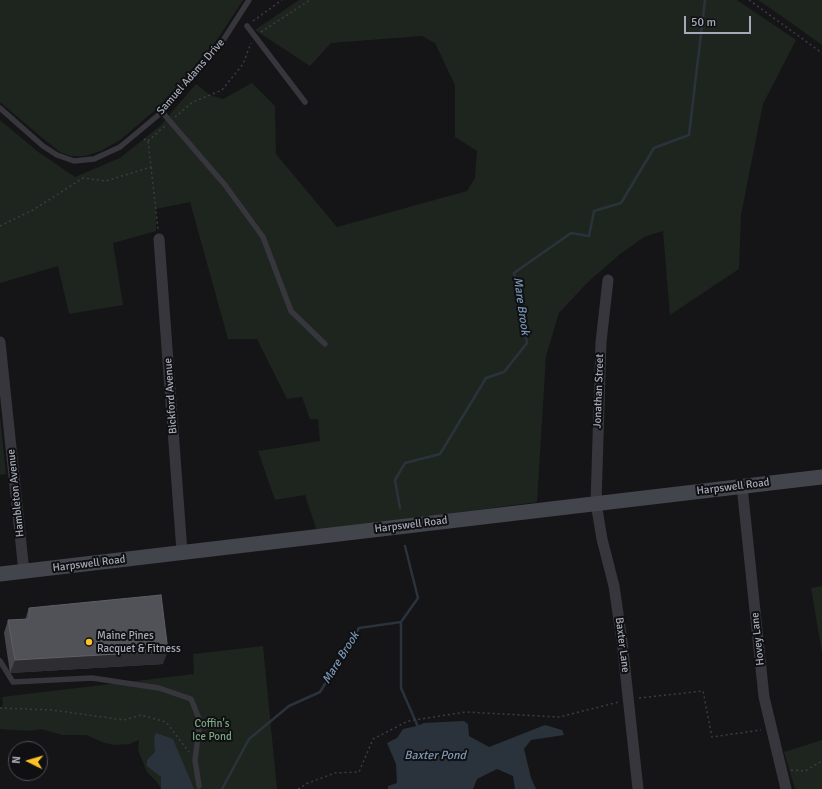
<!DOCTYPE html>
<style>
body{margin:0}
#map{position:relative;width:822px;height:789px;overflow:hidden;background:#151517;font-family:Signika,sans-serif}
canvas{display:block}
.north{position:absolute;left:8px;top:741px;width:40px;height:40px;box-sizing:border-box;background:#101012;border:1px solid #4c4e54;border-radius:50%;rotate:275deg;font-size:11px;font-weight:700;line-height:16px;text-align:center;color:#a6aab8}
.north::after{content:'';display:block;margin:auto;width:14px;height:18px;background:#ffc125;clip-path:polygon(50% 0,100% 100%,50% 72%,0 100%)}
.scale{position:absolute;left:684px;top:16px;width:67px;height:18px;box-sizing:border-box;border:2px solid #a6aab8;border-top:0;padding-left:5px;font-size:12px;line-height:14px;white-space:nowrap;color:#a6aab8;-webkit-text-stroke:3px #101012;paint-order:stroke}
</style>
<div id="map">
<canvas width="822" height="789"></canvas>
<div class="north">N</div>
<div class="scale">50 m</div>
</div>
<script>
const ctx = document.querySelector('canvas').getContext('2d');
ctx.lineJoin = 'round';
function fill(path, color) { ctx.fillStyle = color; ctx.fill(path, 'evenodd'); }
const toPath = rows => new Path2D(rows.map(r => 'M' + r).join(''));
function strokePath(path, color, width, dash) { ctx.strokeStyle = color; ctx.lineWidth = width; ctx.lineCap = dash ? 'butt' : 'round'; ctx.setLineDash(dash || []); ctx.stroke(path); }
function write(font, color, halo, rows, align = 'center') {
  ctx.font = font + ' Signika,sans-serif'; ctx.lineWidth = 4; ctx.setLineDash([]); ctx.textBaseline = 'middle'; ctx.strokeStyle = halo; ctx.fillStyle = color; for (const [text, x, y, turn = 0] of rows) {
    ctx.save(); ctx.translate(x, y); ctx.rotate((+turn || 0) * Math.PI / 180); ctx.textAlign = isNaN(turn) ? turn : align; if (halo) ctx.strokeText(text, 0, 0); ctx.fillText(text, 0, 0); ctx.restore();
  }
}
const green = toPath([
 [0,0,243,0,215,43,160,106,120,140,101,151,85,156,71,156,60,152,40,136,0,102],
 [299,0,737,0,796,40,763,104,741,215,739,269,670,315,663,231,644,237,619,255,588,282,559,313,546,356,537,502,317,531,305,495,275,500,258,451,320,441,318,419,310,419,302,397,287,399,257,339,228,339,190,202,156,209,156,231,113,243,123,305,69,314,58,266,0,283,0,120,37,151,75,177,120,158,160,126,196,84,210,95,223,99,252,83,275,106,276,154,337,227,467,191,475,178,477,151,455,137,455,85,435,43,422,36,331,43,310,66,255,30],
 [758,0,822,0,822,45,790,22],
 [0,416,6,474,0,475],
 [822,586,822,653,811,588],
 [263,646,277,789,161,789,157,782,147,772,138,750,139,740,130,744,114,745,105,743,86,735,62,735,42,729,29,731,0,729,0,709,3,705,2,697,194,674,193,654],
 [822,740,822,789,795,789,784,752]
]);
const water = toPath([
 [464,721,468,724,469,736,489,747,545,725,562,730,564,735,531,740,524,749,531,778,536,789,515,789,513,776,497,769,477,779,473,789,388,789,388,786,397,783,396,764,387,743,397,738,403,729,417,726,424,723],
 [156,733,173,739,194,789,161,789,161,777,147,766,147,760,155,752,154,738]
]);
const stream = toPath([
 [400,508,395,480,405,463,440,454,486,378,504,372,527,343,514,273,571,233,589,236,594,211,621,203,654,148,689,135,705,0],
 [401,622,401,688,419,729],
 [222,789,249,739,289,706,320,692,359,628,401,622,418,598,405,546]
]);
const path = toPath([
 [749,0,822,53],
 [253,21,282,0],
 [261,32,310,0],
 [175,117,193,102,222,90,243,64,251,43],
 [148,141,165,126],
 [151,167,158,229],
 [0,226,33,210,83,178,106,181,151,167,148,141,142,138],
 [639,698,703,691,712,737,761,730],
 [0,708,52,710,124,720,141,715,166,722,189,752],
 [791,770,805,771,822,761],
 [298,789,308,783,335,773,359,772,373,739,408,721,466,712,559,717,619,702]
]);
const service = toPath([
 [247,26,305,102],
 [0,108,43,146,57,155,74,161,94,159,120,147,162,112,224,39,249,0],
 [162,112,225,185,263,237,291,311,325,344],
 [0,661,13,682,92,678,159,688,191,699,200,721,195,760,199,786]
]);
const minor = toPath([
 [159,239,182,552],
 [608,280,601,342,596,503,602,539,614,586,622,641,638,789],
 [0,342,24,572],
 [742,486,764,697,786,789]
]);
const secondary = toPath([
 [0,574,822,477]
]);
const wall = toPath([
 [29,608,163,664,10,673,4,633,8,620,25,620]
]);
const shadedWall = toPath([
 [168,651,163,664,10,673,15,660]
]);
const building = toPath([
 [161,595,168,651,15,660,8,620,29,619,29,608,161,595]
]);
const markers = [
 [89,642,4,"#ffc125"]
];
const streetNames = [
 ["Samuel Adams Drive",191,77,-49],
 ["Jonathan Street",599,391,-88],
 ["Bickford Avenue",171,396,-94],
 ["Harpswell Road",733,487,-7],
 ["Hambleton Avenue",16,493,-96],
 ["Harpswell Road",411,525,-7],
 ["Harpswell Road",89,564,-7],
 ["Hovey Lane",758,639,-96],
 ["Baxter Lane",622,645,83]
];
const poiNames = [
 ["Maine Pines",97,636],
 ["Racquet & Fitness",97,649]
];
const parkNames = [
 ["Coffin's",212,724],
 ["Ice Pond",212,737]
];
const waterNames = [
 ["Mare Brook",521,306,82],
 ["Mare Brook",341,658,-58],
 ["Baxter Pond",435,756]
];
fill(green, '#1d251e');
fill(water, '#2a333c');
strokePath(stream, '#2a333c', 2.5);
strokePath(path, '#3c3d43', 1.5, [2, 3]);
strokePath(service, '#36363c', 5.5);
strokePath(minor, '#36363c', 11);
strokePath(secondary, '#43454d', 15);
fill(wall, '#46464c');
fill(shadedWall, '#2e2e32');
fill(building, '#515158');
strokePath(building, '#5e5f67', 1);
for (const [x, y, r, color] of markers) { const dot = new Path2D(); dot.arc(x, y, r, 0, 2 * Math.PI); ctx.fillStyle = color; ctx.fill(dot); strokePath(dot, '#101012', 1.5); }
write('11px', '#a6aab8', '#101012', streetNames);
write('11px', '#a6aab8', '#101012', poiNames, 'left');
write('11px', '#7ba580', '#101012', parkNames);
write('italic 12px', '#7a97b6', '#101012', waterNames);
</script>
